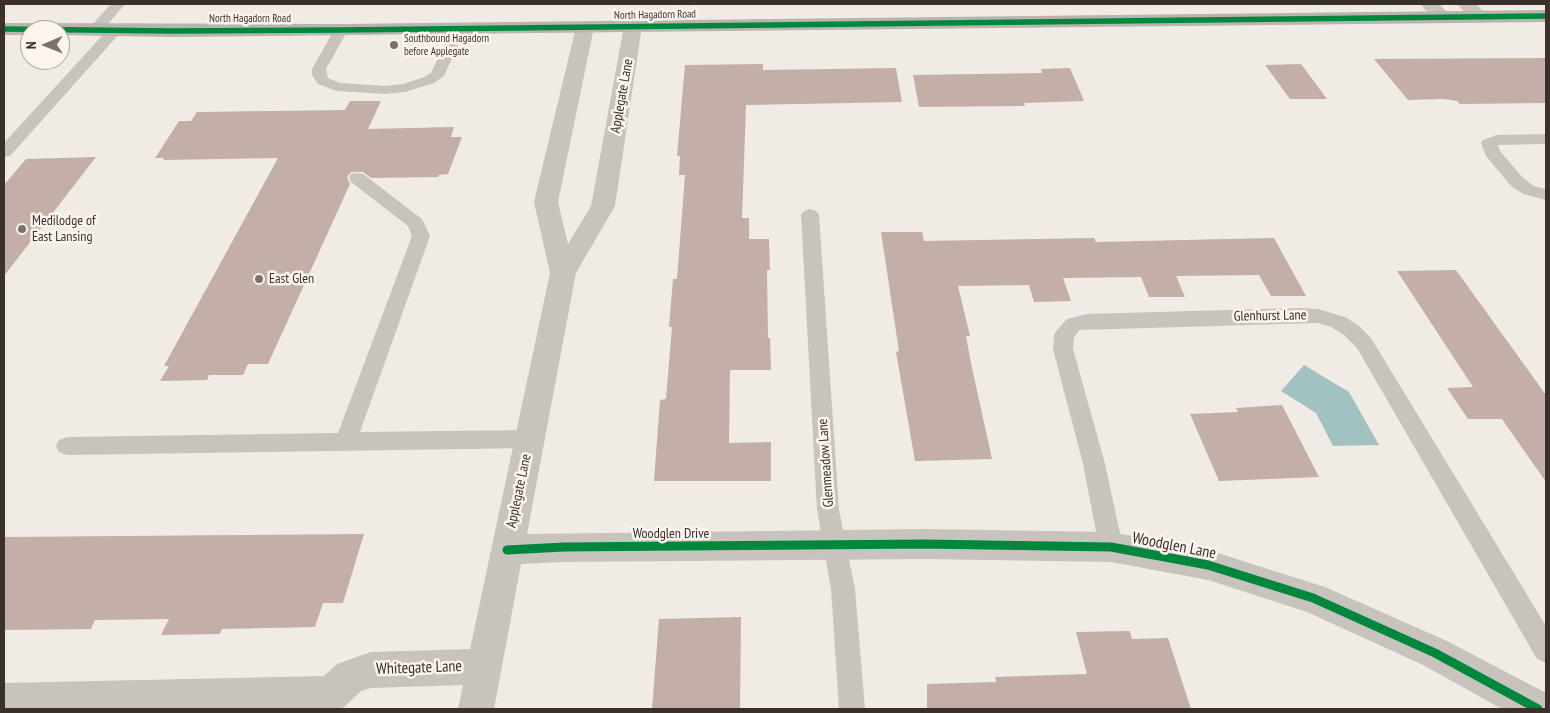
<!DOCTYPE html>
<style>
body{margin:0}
#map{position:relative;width:1550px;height:713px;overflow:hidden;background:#f0ebe5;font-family:"PT Sans Narrow",sans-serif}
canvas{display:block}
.frame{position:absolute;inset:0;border:5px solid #3b302b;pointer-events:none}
.north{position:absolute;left:20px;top:20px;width:50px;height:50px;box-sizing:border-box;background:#fbf5ee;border:1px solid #aea6a0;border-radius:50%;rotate:269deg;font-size:14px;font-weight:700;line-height:20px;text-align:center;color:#3b302b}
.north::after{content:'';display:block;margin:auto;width:18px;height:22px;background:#7a716c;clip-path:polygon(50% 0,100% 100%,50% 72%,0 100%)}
</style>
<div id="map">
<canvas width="1550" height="713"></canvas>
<div class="frame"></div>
<div class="north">N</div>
</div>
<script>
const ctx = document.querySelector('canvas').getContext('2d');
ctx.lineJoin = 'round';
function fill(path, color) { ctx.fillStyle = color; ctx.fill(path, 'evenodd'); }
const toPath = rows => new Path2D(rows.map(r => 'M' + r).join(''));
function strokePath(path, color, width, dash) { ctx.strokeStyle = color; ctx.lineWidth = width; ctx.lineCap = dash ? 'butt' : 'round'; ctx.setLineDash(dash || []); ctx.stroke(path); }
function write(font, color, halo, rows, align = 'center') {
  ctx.font = font + ' "PT Sans Narrow",sans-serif'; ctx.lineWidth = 5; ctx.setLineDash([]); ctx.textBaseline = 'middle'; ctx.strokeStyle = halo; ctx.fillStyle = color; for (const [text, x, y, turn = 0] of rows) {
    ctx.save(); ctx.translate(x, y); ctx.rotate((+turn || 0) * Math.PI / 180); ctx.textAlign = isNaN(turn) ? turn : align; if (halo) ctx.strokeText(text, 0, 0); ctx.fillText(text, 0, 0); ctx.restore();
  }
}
const water = toPath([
 [1304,365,1349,392,1379,445,1333,446,1316,413,1281,391]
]);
const building = toPath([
 [1546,58,1546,103,1460,104,1457,101,1443,99,1408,100,1374,59],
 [763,64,763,70,896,68,902,102,746,105,742,218,749,218,749,239,769,239,770,270,767,270,768,338,770,338,771,370,730,370,729,443,771,442,771,481,654,481,660,400,666,399,672,327,669,327,673,279,677,279,685,175,679,175,680,156,677,156,685,65],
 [1301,64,1327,99,1290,99,1265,65],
 [1070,68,1084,101,1024,103,1025,106,919,107,913,75,1042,73,1041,69],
 [350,101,381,101,368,129,454,127,451,137,462,137,448,174,439,175,438,177,371,178,363,172,351,172,347,177,350,184,268,364,248,364,243,375,209,375,207,380,160,381,169,366,164,366,278,158,163,160,164,158,155,158,179,121,191,121,197,112,345,110],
 [96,157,4,276,4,185,26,159],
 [881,232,922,232,924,241,1094,238,1096,242,1274,238,1306,296,1271,296,1259,275,1176,276,1185,297,1149,297,1141,277,1063,278,1071,301,1034,302,1029,285,958,286,970,336,966,336,972,368,992,459,915,461,896,352,899,351],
 [1456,270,1546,395,1546,482,1502,419,1468,419,1447,388,1473,387,1397,271],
 [1282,405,1319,477,1219,481,1190,414,1238,412,1236,408],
 [364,534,343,603,323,603,315,627,222,629,220,634,161,635,169,619,95,620,91,629,4,630,4,537],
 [741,617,740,709,652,709,659,619],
 [1130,631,1132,639,1168,638,1191,709,927,709,927,684,996,682,995,677,1087,674,1076,632]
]);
const lane = toPath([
 [111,4,125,4,101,32,91,32,89,29,91,26,111,4],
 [459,24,466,28,444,76,434,83,405,92,385,94,337,91,318,84,312,75,312,69,334,30,341,26,348,30,326,69,328,78,340,83,385,86,403,84,424,77,431,73,452,28,459,24],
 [115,26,122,30,120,33,10,156,4,157,4,143,110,27,115,26],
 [1546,134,1546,144,1498,145,1500,151,1523,178,1534,186,1546,189,1546,200,1523,194,1511,186,1486,156,1481,143,1483,140,1497,135,1546,134],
 [357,173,363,174,422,219,430,236,360,432,531,430,539,433,542,439,539,445,531,448,67,455,59,452,56,446,59,440,67,437,338,433,412,236,408,226,351,182,349,178,351,174,357,173],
 [810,209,816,211,819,215,839,510,855,589,865,709,839,709,831,589,817,510,801,215,804,211,810,209],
 [1301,308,1318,309,1345,317,1358,325,1371,338,1546,626,1546,663,1537,659,1357,348,1344,335,1331,327,1318,323,1080,330,1074,337,1073,349,1105,464,1123,547,1119,555,1111,558,1103,555,1099,547,1083,464,1053,349,1054,335,1057,330,1067,319,1087,314,1301,308]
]);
const street = toPath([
 [1420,4,1439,4,1452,17,1450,21,1443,23,1436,21,1420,4],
 [1457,4,1476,4,1489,17,1487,21,1480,23,1473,21,1457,4],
 [633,20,640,22,642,26,615,206,576,273,527,534,925,529,1111,532,1208,550,1325,587,1447,641,1546,693,1546,709,1502,709,1423,665,1307,612,1208,580,1111,562,925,559,564,562,521,564,494,709,458,709,463,685,371,688,361,691,344,707,338,709,4,709,4,683,324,676,337,664,371,652,470,649,550,273,534,202,576,27,578,23,585,21,592,23,594,27,558,202,568,244,591,206,624,26,626,22,633,20]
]);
const secondary = toPath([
 [1546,10,1546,22,171,37,60,35,60,30,30,30,30,35,4,35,4,23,341,24,1546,10]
]);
const cyclewayFar1 = toPath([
 [4,29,171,31,341,30,1546,16]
]);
const cycleway = toPath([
 [507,550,564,547,925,544,1111,547,1208,565,1313,598,1435,653,1538,709]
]);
const markers = [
 [394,45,5,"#7a716c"],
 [22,229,5,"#7a716c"],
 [259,279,5,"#7a716c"]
];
const farStreetnames = [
 ["North Hagadorn Road",655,15,-1],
 ["North Hagadorn Road",250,19]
];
const farPoinames = [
 ["Southbound Hagadorn",404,39],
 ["before Applegate",404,52]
];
const streetNames = [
 ["Applegate Lane",622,96,-80],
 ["Glenhurst Lane",1270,316,-1],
 ["Glenmeadow Lane",826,463,-94],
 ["Applegate Lane",519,491,-78],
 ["Woodglen Drive",671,534]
];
const poiNames = [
 ["Medilodge of",32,221],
 ["East Lansing",32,237],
 ["East Glen",269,279]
];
const nearStreetnames = [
 ["Woodglen Lane",1174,546,11],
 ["Whitegate Lane",419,668,-2]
];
fill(water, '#a1c2c1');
fill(building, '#c3afa7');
fill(lane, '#c9c3be');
fill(street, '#c9c3be');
fill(secondary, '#bab3ae');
strokePath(cyclewayFar1, '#00873e', 5.5);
strokePath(cycleway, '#00873e', 9);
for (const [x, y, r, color] of markers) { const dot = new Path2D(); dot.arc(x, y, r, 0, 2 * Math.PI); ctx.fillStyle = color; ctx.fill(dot); strokePath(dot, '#fbf5ee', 2); }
write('11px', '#3b302b', '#fbf5ee', farStreetnames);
write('11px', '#3b302b', '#fbf5ee', farPoinames, 'left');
write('14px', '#3b302b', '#fbf5ee', streetNames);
write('14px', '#3b302b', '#fbf5ee', poiNames, 'left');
write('16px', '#3b302b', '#fbf5ee', nearStreetnames);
</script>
